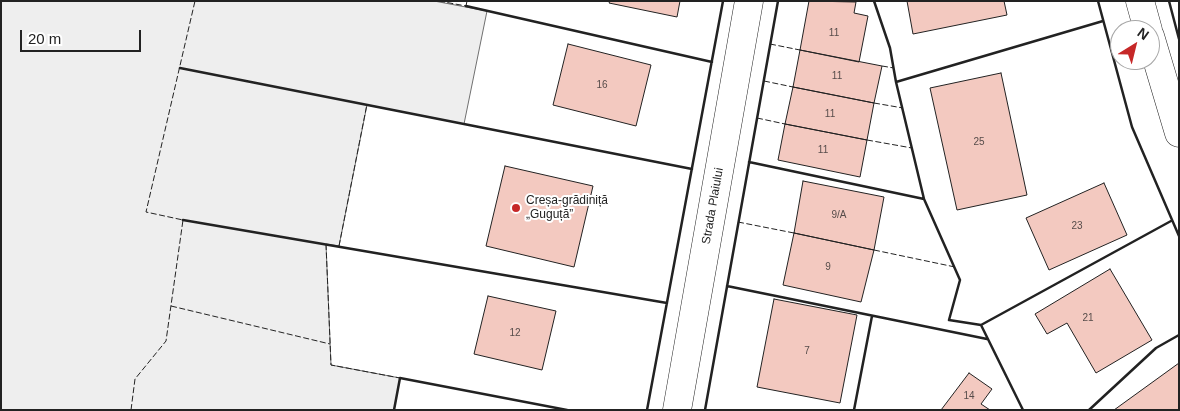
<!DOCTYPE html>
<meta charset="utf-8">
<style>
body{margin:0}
#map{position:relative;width:1180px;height:411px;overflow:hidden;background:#fff;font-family:Arial,sans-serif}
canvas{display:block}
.frame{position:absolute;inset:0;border:2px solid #222;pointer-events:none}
.north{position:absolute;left:1110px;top:20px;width:50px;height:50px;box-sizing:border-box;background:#fff;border:1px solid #a7a7a7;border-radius:50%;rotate:36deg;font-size:14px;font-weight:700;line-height:20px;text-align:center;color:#222}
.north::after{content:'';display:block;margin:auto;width:18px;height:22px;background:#c62828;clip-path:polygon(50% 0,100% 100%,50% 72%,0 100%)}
.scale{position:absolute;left:20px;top:30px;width:121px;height:22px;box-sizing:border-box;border:2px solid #222;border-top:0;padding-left:6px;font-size:15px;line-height:18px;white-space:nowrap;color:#222;-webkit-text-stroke:4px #fff;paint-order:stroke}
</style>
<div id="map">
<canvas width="1180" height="411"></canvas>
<div class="frame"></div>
<div class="north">N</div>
<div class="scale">20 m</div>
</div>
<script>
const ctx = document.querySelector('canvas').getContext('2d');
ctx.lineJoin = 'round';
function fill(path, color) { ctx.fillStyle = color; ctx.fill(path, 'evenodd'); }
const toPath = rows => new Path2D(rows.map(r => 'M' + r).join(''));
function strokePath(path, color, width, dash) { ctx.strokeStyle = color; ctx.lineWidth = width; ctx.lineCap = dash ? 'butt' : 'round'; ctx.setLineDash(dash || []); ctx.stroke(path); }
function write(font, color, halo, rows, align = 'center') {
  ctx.font = font + ' Arial,sans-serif'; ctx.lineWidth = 4; ctx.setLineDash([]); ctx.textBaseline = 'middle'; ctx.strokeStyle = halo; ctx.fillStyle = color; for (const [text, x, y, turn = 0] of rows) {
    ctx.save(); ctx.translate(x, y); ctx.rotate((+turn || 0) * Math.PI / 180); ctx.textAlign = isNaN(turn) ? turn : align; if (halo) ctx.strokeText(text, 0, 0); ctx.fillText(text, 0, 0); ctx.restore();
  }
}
const green = toPath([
 [1,1,434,1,487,11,464,124,367,105,339,246,326,244,331,365,400,378,394,410,1,410,1,1]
]);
const building = toPath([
 [610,1,680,1,677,17,609,3,610,1],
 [809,1,856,2,854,13,868,16,859,62,800,50,809,1],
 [907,1,1004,1,1007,15,913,34,907,1],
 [568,44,651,65,636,126,553,105,568,44],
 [800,50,882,66,874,103,793,87,800,50],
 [1001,73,1027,195,957,210,930,88,1001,73],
 [793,87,874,103,867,140,785,124,793,87],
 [785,124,867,140,860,177,778,160,785,124],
 [505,166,593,186,574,267,486,246,505,166],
 [803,181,884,197,874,250,794,233,803,181],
 [1104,183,1127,235,1049,270,1026,218,1104,183],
 [794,233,874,250,861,302,783,285,794,233],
 [1110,269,1152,340,1096,373,1067,323,1047,334,1035,314,1110,269],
 [488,296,556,311,542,370,474,354,488,296],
 [774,299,857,315,840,403,757,387,774,299],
 [1179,363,1179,410,1114,410,1179,363],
 [969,373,992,389,981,404,990,410,941,410,969,373]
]);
const minor = toPath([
 [1140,1,1148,30],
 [1150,36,1179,133],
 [677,410,749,1]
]);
const fence = toPath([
 [439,1,466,6,467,1],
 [770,44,800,50],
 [882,66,894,68],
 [764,81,793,87],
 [874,103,903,108],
 [757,118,785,124],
 [867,140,912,148],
 [738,222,794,233],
 [326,244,331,365,400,378],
 [339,246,367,104],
 [874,250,955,267],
 [171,306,330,344],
 [131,410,135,379,166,341,183,220,146,212,195,1]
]);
const wall = toPath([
 [874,1,890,48,896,82,924,199,960,280,949,320,981,325,1023,410],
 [1098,1,1132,127,1179,236],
 [1169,1,1179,39],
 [466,6,712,62],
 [180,68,692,169],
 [896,82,1103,21],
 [749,162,924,199],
 [183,220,667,303],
 [727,286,987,339],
 [981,325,1171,221],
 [394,410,400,378,567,410],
 [647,410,723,1],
 [705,410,778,1],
 [854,410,872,316],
 [1089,410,1156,348,1179,335]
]);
const markers = [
 [516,208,5,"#c62828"]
];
const numberNames = [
 ["11",834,33],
 ["11",837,76],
 ["16",602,85],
 ["11",830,114],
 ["25",979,142],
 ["11",823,150],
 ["9/A",839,215],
 ["23",1077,226],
 ["9",828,267],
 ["21",1088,318],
 ["12",515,333],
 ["7",807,351],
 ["14",969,396]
];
const poiNames = [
 ["Creșa-grădiniță",526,201],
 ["„Guguță”",526,215]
];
const streetNames = [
 ["Strada Plaiului",713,206,-80]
];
fill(green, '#eee');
strokePath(green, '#6f6f6f', 1);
fill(building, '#f3c9c0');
strokePath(building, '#222', 1);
strokePath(minor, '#222', 29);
strokePath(minor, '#fff', 28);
strokePath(fence, '#222', 1, [6, 2.5]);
strokePath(wall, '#222', 2.5);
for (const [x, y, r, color] of markers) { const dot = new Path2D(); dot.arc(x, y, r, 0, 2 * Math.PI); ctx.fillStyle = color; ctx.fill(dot); strokePath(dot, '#fff', 2); }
write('10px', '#564c4a', null, numberNames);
write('12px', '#222', '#fff', poiNames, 'left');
write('12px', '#222', '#fff', streetNames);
</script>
